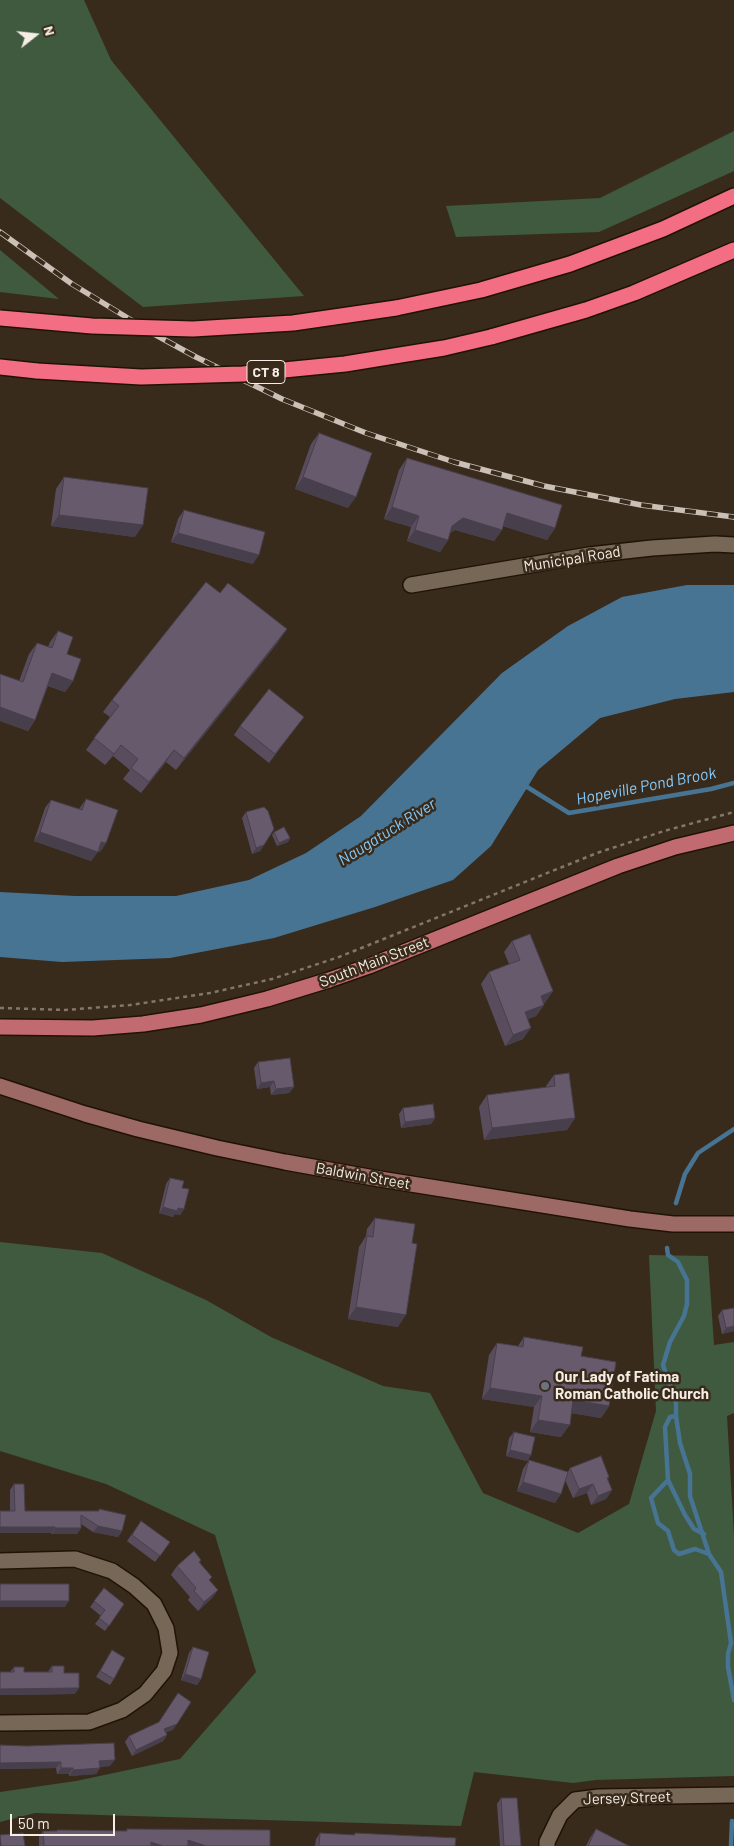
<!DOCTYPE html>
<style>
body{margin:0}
#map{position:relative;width:734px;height:1846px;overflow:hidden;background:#392b1c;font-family:Barlow,sans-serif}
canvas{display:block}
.north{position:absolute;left:10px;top:10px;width:50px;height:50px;-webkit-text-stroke:4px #392b1c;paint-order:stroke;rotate:74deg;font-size:14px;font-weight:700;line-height:20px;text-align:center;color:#f6ede4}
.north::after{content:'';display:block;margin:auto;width:18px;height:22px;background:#f6ede4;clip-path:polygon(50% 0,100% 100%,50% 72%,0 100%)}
.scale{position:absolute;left:10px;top:1814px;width:105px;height:22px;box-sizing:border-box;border:2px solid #f6ede4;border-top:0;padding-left:6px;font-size:15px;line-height:18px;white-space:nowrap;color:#f6ede4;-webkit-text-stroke:4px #392b1c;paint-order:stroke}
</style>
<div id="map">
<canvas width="734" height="1846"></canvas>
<div class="north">N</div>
<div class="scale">50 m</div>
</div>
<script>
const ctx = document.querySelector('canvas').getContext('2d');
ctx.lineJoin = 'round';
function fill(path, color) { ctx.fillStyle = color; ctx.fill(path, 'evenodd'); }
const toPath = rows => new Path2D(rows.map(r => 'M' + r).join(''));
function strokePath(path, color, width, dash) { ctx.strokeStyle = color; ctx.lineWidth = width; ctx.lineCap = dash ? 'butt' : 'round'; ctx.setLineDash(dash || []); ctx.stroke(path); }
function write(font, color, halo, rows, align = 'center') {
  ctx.font = font + ' Barlow,sans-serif'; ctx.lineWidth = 5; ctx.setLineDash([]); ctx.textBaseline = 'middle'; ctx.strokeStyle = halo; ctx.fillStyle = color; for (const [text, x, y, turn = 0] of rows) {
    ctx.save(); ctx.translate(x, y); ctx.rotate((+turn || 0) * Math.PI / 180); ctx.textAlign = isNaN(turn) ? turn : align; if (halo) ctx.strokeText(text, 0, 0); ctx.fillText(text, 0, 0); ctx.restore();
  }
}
const green = toPath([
 [0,0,84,0,111,60,304,296,143,307,0,198],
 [734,131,734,171,599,232,456,237,446,206,600,198],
 [0,250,59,299,0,292],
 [0,1242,102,1253,206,1300,271,1337,383,1386,430,1393,483,1493,578,1533,629,1504,656,1411,649,1255,708,1256,714,1345,734,1342,734,1413,727,1416,734,1536,734,1776,596,1780,573,1783,474,1772,461,1826,35,1813,0,1822,0,1792,76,1781,180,1759,256,1672,215,1535,106,1484,0,1451]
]);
const water = toPath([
 [687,585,734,585,734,692,675,699,600,718,538,770,491,846,453,880,375,907,274,938,170,958,62,962,0,957,0,892,75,896,176,896,249,880,306,853,361,816,502,673,568,626,622,597]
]);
const stream = toPath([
 [524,785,569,813,711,789,734,783],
 [676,1203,685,1174,698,1153,734,1129],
 [667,1248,668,1255,678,1262,687,1280,687,1304,684,1316,670,1342,663,1365,676,1403,676,1416,670,1417,665,1427,668,1480,651,1498,658,1523,668,1531,674,1550,679,1554,695,1549,709,1554,721,1572,731,1643,728,1654,728,1667,734,1700],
 [676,1416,680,1443,690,1474,690,1496,709,1554],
 [668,1480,685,1515,694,1529,704,1534],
 [731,1846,732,1821]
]);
const path = toPath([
 [0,1008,65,1010,130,1005,210,993,272,979,339,957,597,853,664,831,734,812]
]);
const street = toPath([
 [411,585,589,555,652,548,715,544,734,545],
 [0,1561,75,1559,112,1571,134,1586,154,1604,166,1628,170,1653,164,1671,145,1694,122,1710,89,1722,0,1723],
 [547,1846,547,1842,560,1815,575,1800,599,1797,734,1795]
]);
const secondary = toPath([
 [0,1086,85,1114,138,1129,217,1148,285,1162,380,1179,630,1219,673,1224,734,1224]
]);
const primary = toPath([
 [0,1027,93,1028,143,1024,201,1015,267,999,329,980,369,966,618,866,675,847,734,833]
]);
const highway = toPath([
 [396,308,481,290,570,264,663,229,734,196],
 [491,337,586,310,634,293,734,250],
 [0,367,37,371]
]);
const rail = toPath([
 [0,232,72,284,154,334,196,357,282,399,366,433,454,462,544,486,641,505,734,517]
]);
const highwayBridge = toPath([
 [0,318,92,326,193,329,293,323,396,308],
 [37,371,141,377,243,374,345,364,394,356,444,348,491,337]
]);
const wall = toPath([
 [319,433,348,508,295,489,311,444],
 [407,458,555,528,547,540,503,526,502,530,494,541,455,530,450,533,448,540,440,552,407,541,411,527,384,519,399,470],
 [64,477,135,537,51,526,56,489],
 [184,510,253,564,171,542,178,519],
 [58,631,67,654,73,681,65,692,48,686,35,720,28,731,0,721,0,674,19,681,29,654,37,643,48,647,50,642],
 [279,641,176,770,166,762,141,793,123,779,130,770,113,756,105,765,86,750,110,717,103,712,112,700],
 [240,726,297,726,269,763,234,735],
 [86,799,106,843,100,852,98,851,91,861,34,841,45,808,51,800,79,809],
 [246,812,264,845,260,851,252,854,242,818],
 [274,832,290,838,288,842,277,846,272,835],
 [512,941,553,991,544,1003,544,1005,536,1016,528,1019,523,1039,505,1046,481,984,489,972,509,964,504,952],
 [258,1062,294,1087,289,1093,271,1095,270,1087,257,1089,254,1068],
 [554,1075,575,1118,567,1130,484,1140,479,1107,487,1095,546,1088,546,1086],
 [403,1108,435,1118,431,1124,401,1128,399,1114],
 [170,1178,182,1188,184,1209,180,1215,175,1214,173,1217,159,1213,166,1184],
 [375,1218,398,1327,348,1319,359,1247,366,1236,367,1229],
 [722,1310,734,1331,722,1334,718,1316],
 [524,1337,581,1356,609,1406,601,1418,571,1413,561,1437,530,1432,534,1407,482,1399,489,1355,497,1343,518,1346],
 [514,1432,531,1455,527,1461,506,1456,509,1438],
 [529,1460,568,1472,570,1468,609,1477,608,1479,612,1490,606,1499,591,1505,587,1493,573,1498,565,1480,555,1503,517,1491,523,1469],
 [14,1484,25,1511,98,1511,99,1509,122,1531,118,1537,93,1532,81,1524,81,1528,77,1534,51,1534,51,1533,10,1511,10,1490],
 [141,1521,170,1542,155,1562,127,1541],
 [201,1560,200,1562,209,1580,218,1590,212,1598,198,1611,188,1600,190,1597,171,1575,177,1566],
 [104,1588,124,1604,105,1631,95,1624,101,1616,90,1607],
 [193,1647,201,1679,197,1685,181,1680,189,1653],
 [112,1650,114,1679,110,1685,96,1677],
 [52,1666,64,1673,75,1694,0,1695,0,1672,10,1672,14,1667,24,1672,48,1672],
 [173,1730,166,1732,167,1735,163,1741,132,1756,125,1742,129,1736],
 [0,1745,110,1766,100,1767,96,1774,69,1776,69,1774,57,1774,56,1768,0,1769],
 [501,1798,521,1846,500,1846,497,1804],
 [127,1829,270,1846,39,1846,39,1837,43,1831,56,1831,57,1830,126,1831],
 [596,1829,629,1846,586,1846,590,1838],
 [320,1833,353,1835,355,1833,455,1846,315,1846,316,1839]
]);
const shadedWall = toPath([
 [303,477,356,497,348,508,295,489],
 [392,507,419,516,411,527,384,519],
 [507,513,555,528,547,540,499,525],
 [59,515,143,525,135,537,51,526],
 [463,518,502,530,494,541,455,530,444,537,452,526],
 [415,530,448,540,440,552,407,541],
 [178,533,259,555,253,564,171,542],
 [287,629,279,641,176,770,184,758],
 [52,673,73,681,65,692,44,684],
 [0,707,35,720,28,731,0,721],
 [304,717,297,726,269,763,275,754],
 [121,745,113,756,105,765,114,754],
 [174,750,166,762,141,793,149,782],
 [40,832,98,852,91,861,34,841],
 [290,838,288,842,277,846,279,843],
 [101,842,106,843,100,852,95,850],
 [264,845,260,851,252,854,256,848],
 [553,991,545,1003,533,1008,541,996],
 [544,1005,536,1016,517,1024,525,1012],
 [531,1028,523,1039,505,1046,513,1035],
 [274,1081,270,1087,257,1089,261,1083],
 [294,1087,289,1093,271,1095,276,1089],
 [435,1118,431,1124,401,1128,405,1122],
 [575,1118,567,1130,484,1140,492,1128],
 [163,1207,178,1208,184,1209,180,1215,175,1214,173,1217,159,1213],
 [356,1307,406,1315,398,1327,348,1319],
 [734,1326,734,1331,722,1334,726,1328],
 [490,1388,542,1396,534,1407,482,1399],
 [573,1400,609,1406,601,1418,565,1412],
 [538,1420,570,1425,561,1437,530,1432],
 [510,1450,531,1455,527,1461,506,1456],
 [523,1482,561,1494,555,1503,517,1491],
 [593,1484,587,1493,573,1498,579,1489],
 [612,1490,606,1499,591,1505,598,1496],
 [98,1526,122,1531,118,1537,93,1532],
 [0,1527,55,1527,51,1533,0,1533],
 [55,1528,81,1528,77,1534,51,1534],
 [218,1590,212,1598,198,1611,204,1602],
 [0,1601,69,1601,65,1607,0,1607],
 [185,1674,201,1679,197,1685,181,1680],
 [79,1688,75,1694,0,1695,0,1689],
 [177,1724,173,1730,160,1735,164,1729],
 [167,1735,163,1741,132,1756,136,1750],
 [115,1760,110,1766,95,1767,99,1761],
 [61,1762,56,1768,0,1769,0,1763],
 [61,1768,73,1768,69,1774,57,1774],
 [100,1768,96,1774,69,1776,73,1770],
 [188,1840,206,1846,184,1846],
 [151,1842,163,1846,149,1846]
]);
const building = toPath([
 [319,433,372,453,356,497,303,477,319,433],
 [407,458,562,505,555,528,507,513,502,530,463,518,452,526,448,540,415,530,419,516,392,507,407,458],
 [64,477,148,488,143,525,59,515,64,477],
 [184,510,265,532,259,555,178,533,184,510],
 [206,582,220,593,228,583,287,629,184,758,174,750,149,782,131,768,138,759,121,745,114,754,94,738,119,706,112,700,206,582],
 [58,631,73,637,67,654,81,659,73,681,52,673,35,720,0,707,0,674,23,682,37,643,52,648,58,631],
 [269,689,304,717,275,754,240,726,269,689],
 [86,799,118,810,106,843,101,842,98,852,40,832,51,800,82,810,86,799],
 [264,807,268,811,274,829,264,845,256,848,246,812,264,807],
 [284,827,290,838,279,843,274,832,284,827],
 [530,934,553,991,541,996,544,1005,525,1012,531,1028,513,1035,489,972,520,960,512,941,530,934],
 [290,1058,294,1087,276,1089,274,1081,261,1083,258,1062,290,1058],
 [569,1073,575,1118,492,1128,487,1095,555,1086,554,1075,569,1073],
 [433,1104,435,1118,405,1122,403,1108,433,1104],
 [170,1178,184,1181,182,1188,189,1189,184,1209,178,1208,177,1211,163,1207,170,1178],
 [375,1218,415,1224,412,1243,417,1244,406,1315,356,1307,367,1236,373,1237,375,1218],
 [734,1308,734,1326,726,1328,722,1310,734,1308],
 [524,1337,583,1347,581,1356,616,1362,609,1406,573,1400,570,1425,538,1420,542,1396,490,1388,497,1343,523,1347,524,1337],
 [514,1432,535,1437,531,1455,510,1450,514,1432],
 [601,1456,609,1477,607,1478,612,1490,598,1496,593,1484,579,1489,570,1468,601,1456],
 [529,1460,568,1472,561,1494,523,1482,529,1460],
 [14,1484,24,1484,25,1511,99,1511,99,1509,126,1515,122,1531,98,1526,81,1515,81,1528,55,1528,55,1527,0,1527,0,1511,15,1511,14,1484],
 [141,1521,170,1542,160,1556,132,1535,141,1521],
 [194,1551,201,1560,199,1562,212,1577,209,1580,218,1590,204,1602,194,1591,196,1588,177,1566,194,1551],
 [0,1584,69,1584,69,1601,0,1601,0,1584],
 [104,1588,124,1604,109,1626,99,1618,105,1610,94,1601,104,1588],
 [193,1647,209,1652,201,1679,185,1674,193,1647],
 [112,1650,125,1658,114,1679,100,1671,112,1650],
 [52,1666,64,1666,64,1673,79,1673,79,1688,0,1689,0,1672,14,1672,14,1667,24,1667,24,1672,52,1672,52,1666],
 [178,1693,191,1702,177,1724,164,1729,167,1735,136,1750,129,1736,159,1722,178,1693],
 [114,1743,115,1760,99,1761,100,1768,73,1770,73,1768,61,1768,61,1762,0,1763,0,1745,27,1746,114,1743],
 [501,1798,517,1798,521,1846,504,1846,501,1798],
 [127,1829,270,1830,270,1846,206,1846,188,1840,188,1846,163,1846,151,1842,151,1846,44,1846,43,1831,57,1831,57,1830,127,1831,127,1829],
 [596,1829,629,1846,588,1846,596,1829],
 [23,1833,25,1846,1,1846,0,1835,23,1833],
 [320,1833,355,1835,355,1833,456,1838,455,1846,319,1846,320,1833]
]);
const markers = [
 [545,1386,5,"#6b7280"]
];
const shields = [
 [266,372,38]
];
const shieldNames = [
 ["CT 8",266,372]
];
const streetNames = [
 ["Municipal Road",572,559,-9],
 ["South Main Street",374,962,-21],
 ["Baldwin Street",363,1176,10],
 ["Jersey Street",627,1798,-2]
];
const poiNames = [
 ["Our Lady of Fatima",555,1377],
 ["Roman Catholic Church",555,1394]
];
const waterNames = [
 ["Hopeville Pond Brook",646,786,-11],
 ["Naugatuck River",387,832,-32]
];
fill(green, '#3f5a3f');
fill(water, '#487493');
strokePath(stream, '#487493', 4.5);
strokePath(street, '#201306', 18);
strokePath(secondary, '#201306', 18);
strokePath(primary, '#201306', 18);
strokePath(highway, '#201306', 18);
strokePath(path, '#83776a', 2.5, [4, 4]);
strokePath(street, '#776757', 15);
strokePath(secondary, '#9c6964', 15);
strokePath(primary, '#c16b71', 15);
strokePath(highway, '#f36d83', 15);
strokePath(rail, '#cac0b6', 5.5);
strokePath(rail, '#392b1c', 4, [11]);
strokePath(highwayBridge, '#201306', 18, []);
strokePath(highwayBridge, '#f36d83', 15);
fill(wall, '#594d5d');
fill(shadedWall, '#483f4c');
fill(building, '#675a6c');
strokePath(building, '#483f4c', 1);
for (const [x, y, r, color] of markers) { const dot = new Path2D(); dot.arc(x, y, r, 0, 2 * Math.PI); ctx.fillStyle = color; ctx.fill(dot); strokePath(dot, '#392b1c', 2); }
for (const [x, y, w] of shields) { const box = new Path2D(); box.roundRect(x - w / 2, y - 11.5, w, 23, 4); ctx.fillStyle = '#392b1c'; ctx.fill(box); strokePath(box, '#f6ede4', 1); }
write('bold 14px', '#f6ede4', null, shieldNames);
write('15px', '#f6ede4', '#392b1c', streetNames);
write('bold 15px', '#f6ede4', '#392b1c', poiNames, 'left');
write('italic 16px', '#85cafb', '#392b1c', waterNames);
</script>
